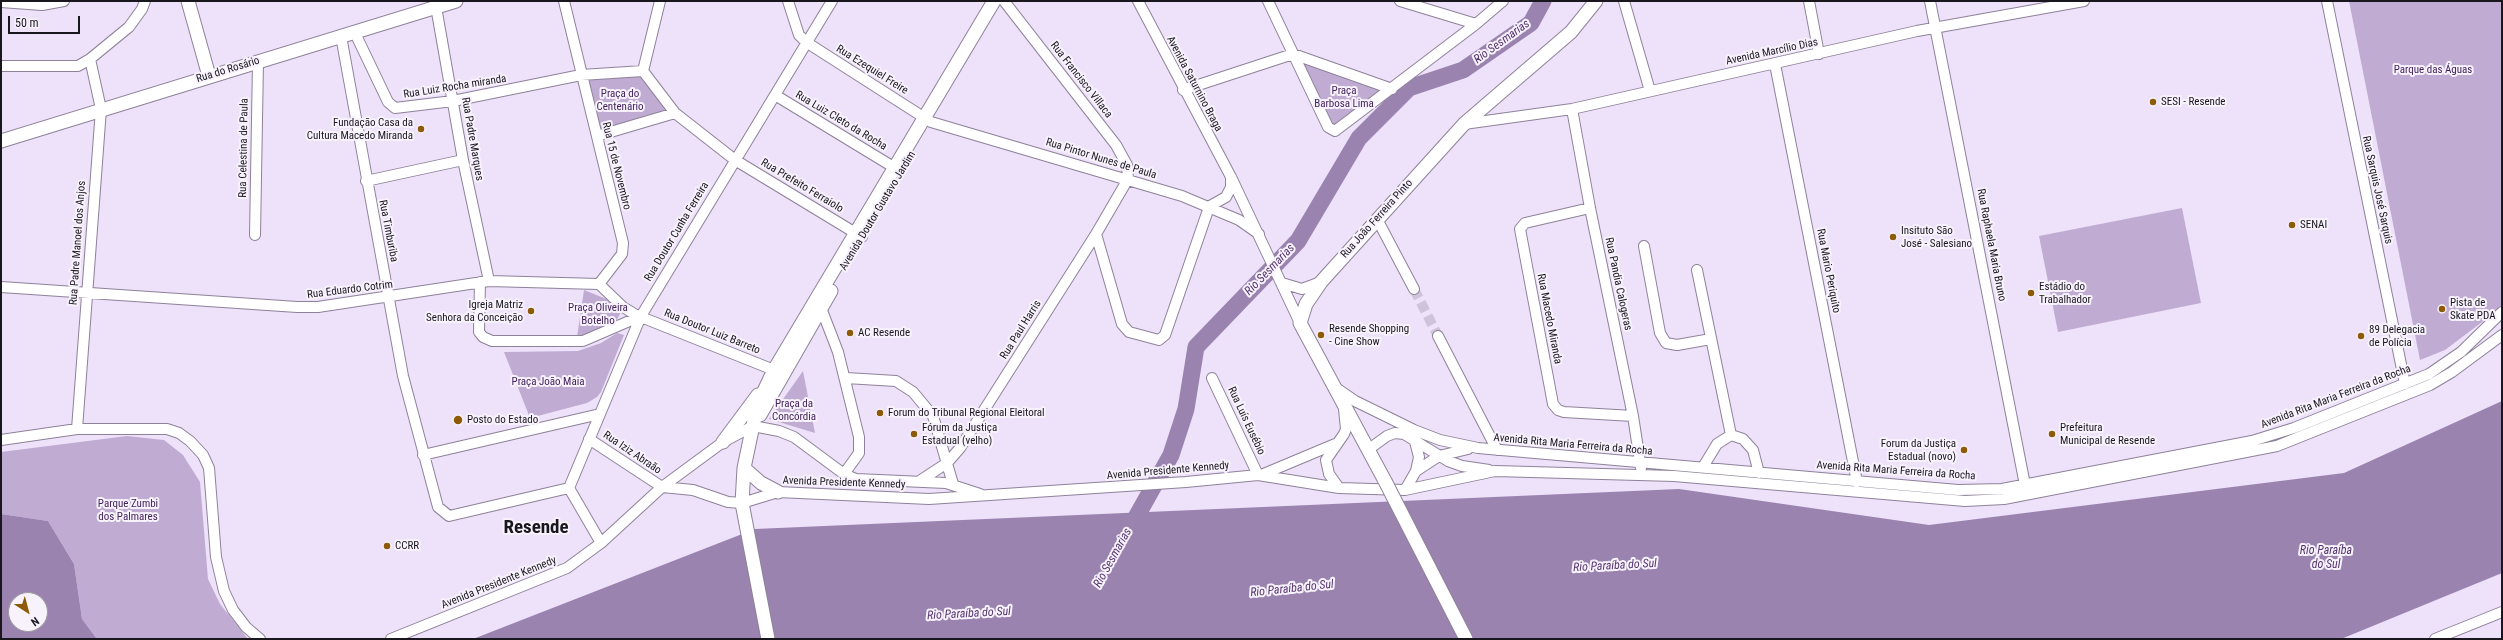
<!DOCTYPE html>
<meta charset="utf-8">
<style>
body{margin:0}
#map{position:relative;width:2503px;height:640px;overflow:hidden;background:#eee1fa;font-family:"Roboto Condensed",sans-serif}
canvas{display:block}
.frame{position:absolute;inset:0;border:2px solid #1a161e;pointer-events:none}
.north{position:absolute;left:8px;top:592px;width:40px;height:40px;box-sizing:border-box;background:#f7f2fc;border:1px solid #9f9aa3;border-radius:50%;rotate:144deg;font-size:11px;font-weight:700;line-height:16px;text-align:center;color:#1a161e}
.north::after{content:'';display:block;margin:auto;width:14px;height:18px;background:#8d5b07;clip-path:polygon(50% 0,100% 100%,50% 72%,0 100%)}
.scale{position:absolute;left:8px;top:16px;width:72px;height:18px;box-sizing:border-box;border:2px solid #1a161e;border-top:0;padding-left:5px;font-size:12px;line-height:14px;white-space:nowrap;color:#1a161e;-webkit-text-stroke:3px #f7f2fc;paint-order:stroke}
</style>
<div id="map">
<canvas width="2503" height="640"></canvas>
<div class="frame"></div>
<div class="north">N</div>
<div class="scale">50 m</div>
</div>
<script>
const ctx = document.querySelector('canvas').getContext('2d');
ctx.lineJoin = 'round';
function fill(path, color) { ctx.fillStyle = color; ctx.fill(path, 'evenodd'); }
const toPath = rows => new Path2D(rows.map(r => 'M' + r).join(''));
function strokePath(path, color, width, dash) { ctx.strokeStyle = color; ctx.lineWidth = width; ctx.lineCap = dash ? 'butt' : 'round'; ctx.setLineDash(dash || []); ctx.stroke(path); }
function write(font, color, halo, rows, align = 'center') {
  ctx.font = font + ' "Roboto Condensed",sans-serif'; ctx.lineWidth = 4; ctx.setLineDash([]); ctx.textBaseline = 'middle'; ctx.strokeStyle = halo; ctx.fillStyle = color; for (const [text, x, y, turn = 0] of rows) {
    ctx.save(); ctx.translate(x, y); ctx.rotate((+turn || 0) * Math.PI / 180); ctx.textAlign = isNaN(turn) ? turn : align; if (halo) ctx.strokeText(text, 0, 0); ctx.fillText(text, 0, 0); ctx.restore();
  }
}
const green = toPath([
 [2349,1,2502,1,2502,307,2445,350,2420,360],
 [1301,60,1388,90,1334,128],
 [639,74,668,112,601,132,587,80],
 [2182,208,2201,303,2058,332,2039,236],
 [584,290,609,300,620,311,620,314,615,323,583,337,577,337],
 [617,333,624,335,601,392,597,397,587,403,530,418,504,352,578,351,601,343],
 [803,371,815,433,769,419],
 [127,436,164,440,183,455,200,482,208,579,220,604,248,639,97,639,82,619,74,564,48,521,1,514,1,452]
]);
const water = toPath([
 [2502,401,2502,573,2341,639,473,639,755,529,1679,489,1929,525,2344,473],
 [1,514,48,521,74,564,82,619,97,639,1,639],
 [16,600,40,600,40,624,16,624]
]);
const river = toPath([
 [1129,530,1171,455,1186,409,1196,347,1298,241,1359,138,1409,88,1463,70,1531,23,1543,1]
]);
const streetTunnel = toPath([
 [1414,289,1438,336]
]);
const street = toPath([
 [435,1,463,160,489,281],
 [564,1,623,243,622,254,599,284],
 [788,1,799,35,806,42,931,122,1182,196,1239,220,1259,234],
 [1138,1,1231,177,1300,323],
 [1268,1,1328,127,1335,131,1476,24,1503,1],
 [1400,1,1476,24],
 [1624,1,1650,91],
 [1809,1,1819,54],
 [1930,1,2026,490],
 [2327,1,2405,384],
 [1,2,42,5,64,1],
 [354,31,388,102,395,108,453,101,581,75,643,71],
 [341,36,403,376,438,507,449,516,569,488],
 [1775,64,1857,482],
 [1,66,78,66,90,59,129,27,142,9,145,1],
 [643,71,675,113,735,160,862,237],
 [643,71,660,1],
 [1183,90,1293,54,1392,89],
 [775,95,895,168],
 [1572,109,1590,208,1633,416,1641,468],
 [1464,124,1572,109,1917,31,2084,1],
 [597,136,675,113],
 [366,181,463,160],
 [1590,208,1525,223,1520,229,1553,404,1558,410,1564,412,1633,416],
 [1377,219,1414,289],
 [1096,234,1122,324,1129,332,1159,340,1165,335,1207,213,1210,206,1226,197,1231,187,1231,177],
 [255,235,258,62],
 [1644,246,1660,333,1666,343,1677,345,1711,339],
 [1697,270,1731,435],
 [480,282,479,332,483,337,492,341,583,341,641,316],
 [1282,283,1302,289,1321,282],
 [1,287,297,307,318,307,489,281,599,284,623,307,636,315,774,370],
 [817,305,821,308,838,352,859,437,859,453,844,474],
 [1438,336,1497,450],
 [846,378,896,381,913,392,933,416,953,484],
 [1212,378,1258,475],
 [1336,388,1355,401,1414,430,1440,440,1478,448,1958,490,2002,489,2252,441,2294,428,2429,374,2461,352,2502,312],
 [77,429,101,109,90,59],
 [589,439,662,487],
 [1,440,77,429,167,429,179,433,190,441,203,455,209,468,216,557,224,591,233,610,246,627,260,639],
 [1369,449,1387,436,1395,433,1404,434,1448,461,1462,466,1489,470],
 [423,455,600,414],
 [1703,467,1717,444,1731,435,1743,439,1753,450,1759,473],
 [1416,471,1439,456,1468,449],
 [1261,475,1335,444],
 [921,480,947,463,960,448,1096,234,1128,179,1127,165,1116,145,1004,1],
 [662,487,693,490,728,502,742,503,778,492,929,499,1186,482,1258,475,1339,488,1405,490,1495,471,1674,476,1965,501,2004,499,2277,446,2430,385,2452,372,2502,335],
 [569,488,641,316,832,1],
 [569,488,601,543],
 [1339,488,1329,474,1326,460,1344,434,1346,429,1344,409],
 [1405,490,1416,471,1419,457,1414,438],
 [391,639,567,568,601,543,662,487,723,442,753,426,779,431,794,437,844,474,856,479,946,483,980,494],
 [2435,639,2502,612]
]);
const secondary = toPath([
 [188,1,209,76],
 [1,141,456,1],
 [760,415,831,291],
 [723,442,758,395],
 [744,468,761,483,778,492],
 [1385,481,1300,323,1306,304,1321,282,1464,124,1571,32,1596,1],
 [768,639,742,503,744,468,757,406,774,370,994,1]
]);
const secondaryBridge = toPath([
 [1385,481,1466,639]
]);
const markers = [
 [2153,102,4,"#8d5b07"],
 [421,129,4,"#8d5b07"],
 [2292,225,4,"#8d5b07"],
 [1893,237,4,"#8d5b07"],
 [2031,293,4,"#8d5b07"],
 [2442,309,4,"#8d5b07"],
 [531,311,4,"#8d5b07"],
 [850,333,4,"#8d5b07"],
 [1321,335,4,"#8d5b07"],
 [2361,336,4,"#8d5b07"],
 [880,413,4,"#8d5b07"],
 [458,420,5,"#8d5b07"],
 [914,434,4,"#8d5b07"],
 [2052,434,4,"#8d5b07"],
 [1964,450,4,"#8d5b07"],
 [387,546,4,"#8d5b07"]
];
const streetNames = [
 ["Avenida Marcílio Dias",1772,52,-12],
 ["Rua do Rosário",228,70,-17],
 ["Rua Ezequiel Freire",872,70,32],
 ["Rua Francisco Villaca",1081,80,52],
 ["Avenida Saturnino Braga",1194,84,62],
 ["Rua Luiz Rocha miranda",455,87,-9],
 ["Rua Luiz Cleto da Rocha",841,121,31],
 ["Rua Padre Marques",472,139,80],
 ["Rua Celestina de Paula",244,148,-89],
 ["Rua Pintor Nunes de Paula",1101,159,17],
 ["Rua 15 de Novembro",616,166,76],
 ["Rua Prefeito Ferraiolo",802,186,31],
 ["Rua Sarquis José Sarquis",2377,190,78],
 ["Avenida Doutor Gustavo Jardim",878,211,-59],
 ["Rua João Ferreira Pinto",1377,219,-48],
 ["Rua Timburiba",388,231,79],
 ["Rua Doutor Cunha Ferreira",677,232,-59],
 ["Rua Padre Manoel dos Anjos",78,243,-86],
 ["Rua Raphaela Maria Bruno",1991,245,79],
 ["Rua Mario Periquito",1828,271,79],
 ["Rua Pandia Calogeras",1618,284,78],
 ["Rua Eduardo Cotrim",350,290,-7],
 ["Rua Macedo Miranda",1549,319,79],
 ["Rua Paul Harris",1021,330,-58],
 ["Rua Doutor Luiz Barreto",712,332,22],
 ["Avenida Rita Maria Ferreira da Rocha",2336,397,-21],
 ["Rua Luís Eusébio",1246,421,65],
 ["Avenida Rita Maria Ferreira da Rocha",1573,445,5],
 ["Rua Iziz Abraão",632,453,34],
 ["Avenida Presidente Kennedy",1168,471,-5],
 ["Avenida Rita Maria Ferreira da Rocha",1896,471,4],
 ["Avenida Presidente Kennedy",844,483,2],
 ["Avenida Presidente Kennedy",499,583,-22]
];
const parkNames = [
 ["Parque das Águas",2433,70],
 ["Praça",1344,91],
 ["Barbosa Lima",1344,104],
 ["Praça do",620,94],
 ["Centenário",620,107],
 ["Praça Oliveira",598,308],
 ["Botelho",598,321],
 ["Praça João Maia",548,382],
 ["Praça da",794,404],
 ["Concórdia",794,417],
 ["Parque Zumbi",128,504],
 ["dos Palmares",128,517]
];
const poiNames = [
 ["SESI - Resende",2161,102],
 ["Fundação Casa da",413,123,"right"],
 ["Cultura Macedo Miranda",413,136,"right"],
 ["SENAI",2300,225],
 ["Insituto São",1901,231],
 ["José - Salesiano",1901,244],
 ["Estádio do",2039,287],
 ["Trabalhador",2039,300],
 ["Pista de",2450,303],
 ["Skate PDA",2450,316],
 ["Igreja Matriz",523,305,"right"],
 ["Senhora da Conceição",523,318,"right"],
 ["Resende Shopping",1329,329],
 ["- Cine Show",1329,342],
 ["89 Delegacia",2369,330],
 ["de Polícia",2369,343],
 ["AC Resende",858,333],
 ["Forum do Tribunal Regional Eleitoral",888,413],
 ["Posto do Estado",467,420],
 ["Fórum da Justiça",922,428],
 ["Estadual (velho)",922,441],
 ["Prefeitura",2060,428],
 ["Municipal de Resende",2060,441],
 ["Forum da Justiça",1956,444,"right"],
 ["Estadual (novo)",1956,457,"right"],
 ["CCRR",395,546]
];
const waterNames = [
 ["Rio Sesmarias",1502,42,-36],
 ["Rio Sesmarias",1270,270,-46],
 ["Rio Paraíba",2326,551],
 ["do Sul",2326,565],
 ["Rio Sesmarias",1113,558,-61],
 ["Rio Paraíba do Sul",1615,566,-3],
 ["Rio Paraíba do Sul",1292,589,-6],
 ["Rio Paraíba do Sul",969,614,-3]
];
const townNames = [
 ["Resende",536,528]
];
fill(green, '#c0acd3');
fill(water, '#9a83af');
strokePath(river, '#9a83af', 17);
strokePath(streetTunnel, '#cec3d9', 10, [10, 5]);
strokePath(street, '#8e8299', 12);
strokePath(secondary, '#8e8299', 15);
strokePath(street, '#fff', 10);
strokePath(secondary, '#fff', 13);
strokePath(secondaryBridge, '#8e8299', 15, []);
strokePath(secondaryBridge, '#fff', 13);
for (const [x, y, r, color] of markers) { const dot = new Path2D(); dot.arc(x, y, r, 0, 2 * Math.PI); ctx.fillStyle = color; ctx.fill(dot); strokePath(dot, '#f7f2fc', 1.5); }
write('11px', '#1a161e', '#f7f2fc', streetNames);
write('11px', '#44245c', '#f7f2fc', parkNames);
write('11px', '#1a161e', '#f7f2fc', poiNames, 'left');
write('italic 12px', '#55356f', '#f7f2fc', waterNames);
write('bold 19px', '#1a161e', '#f7f2fc', townNames);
</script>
